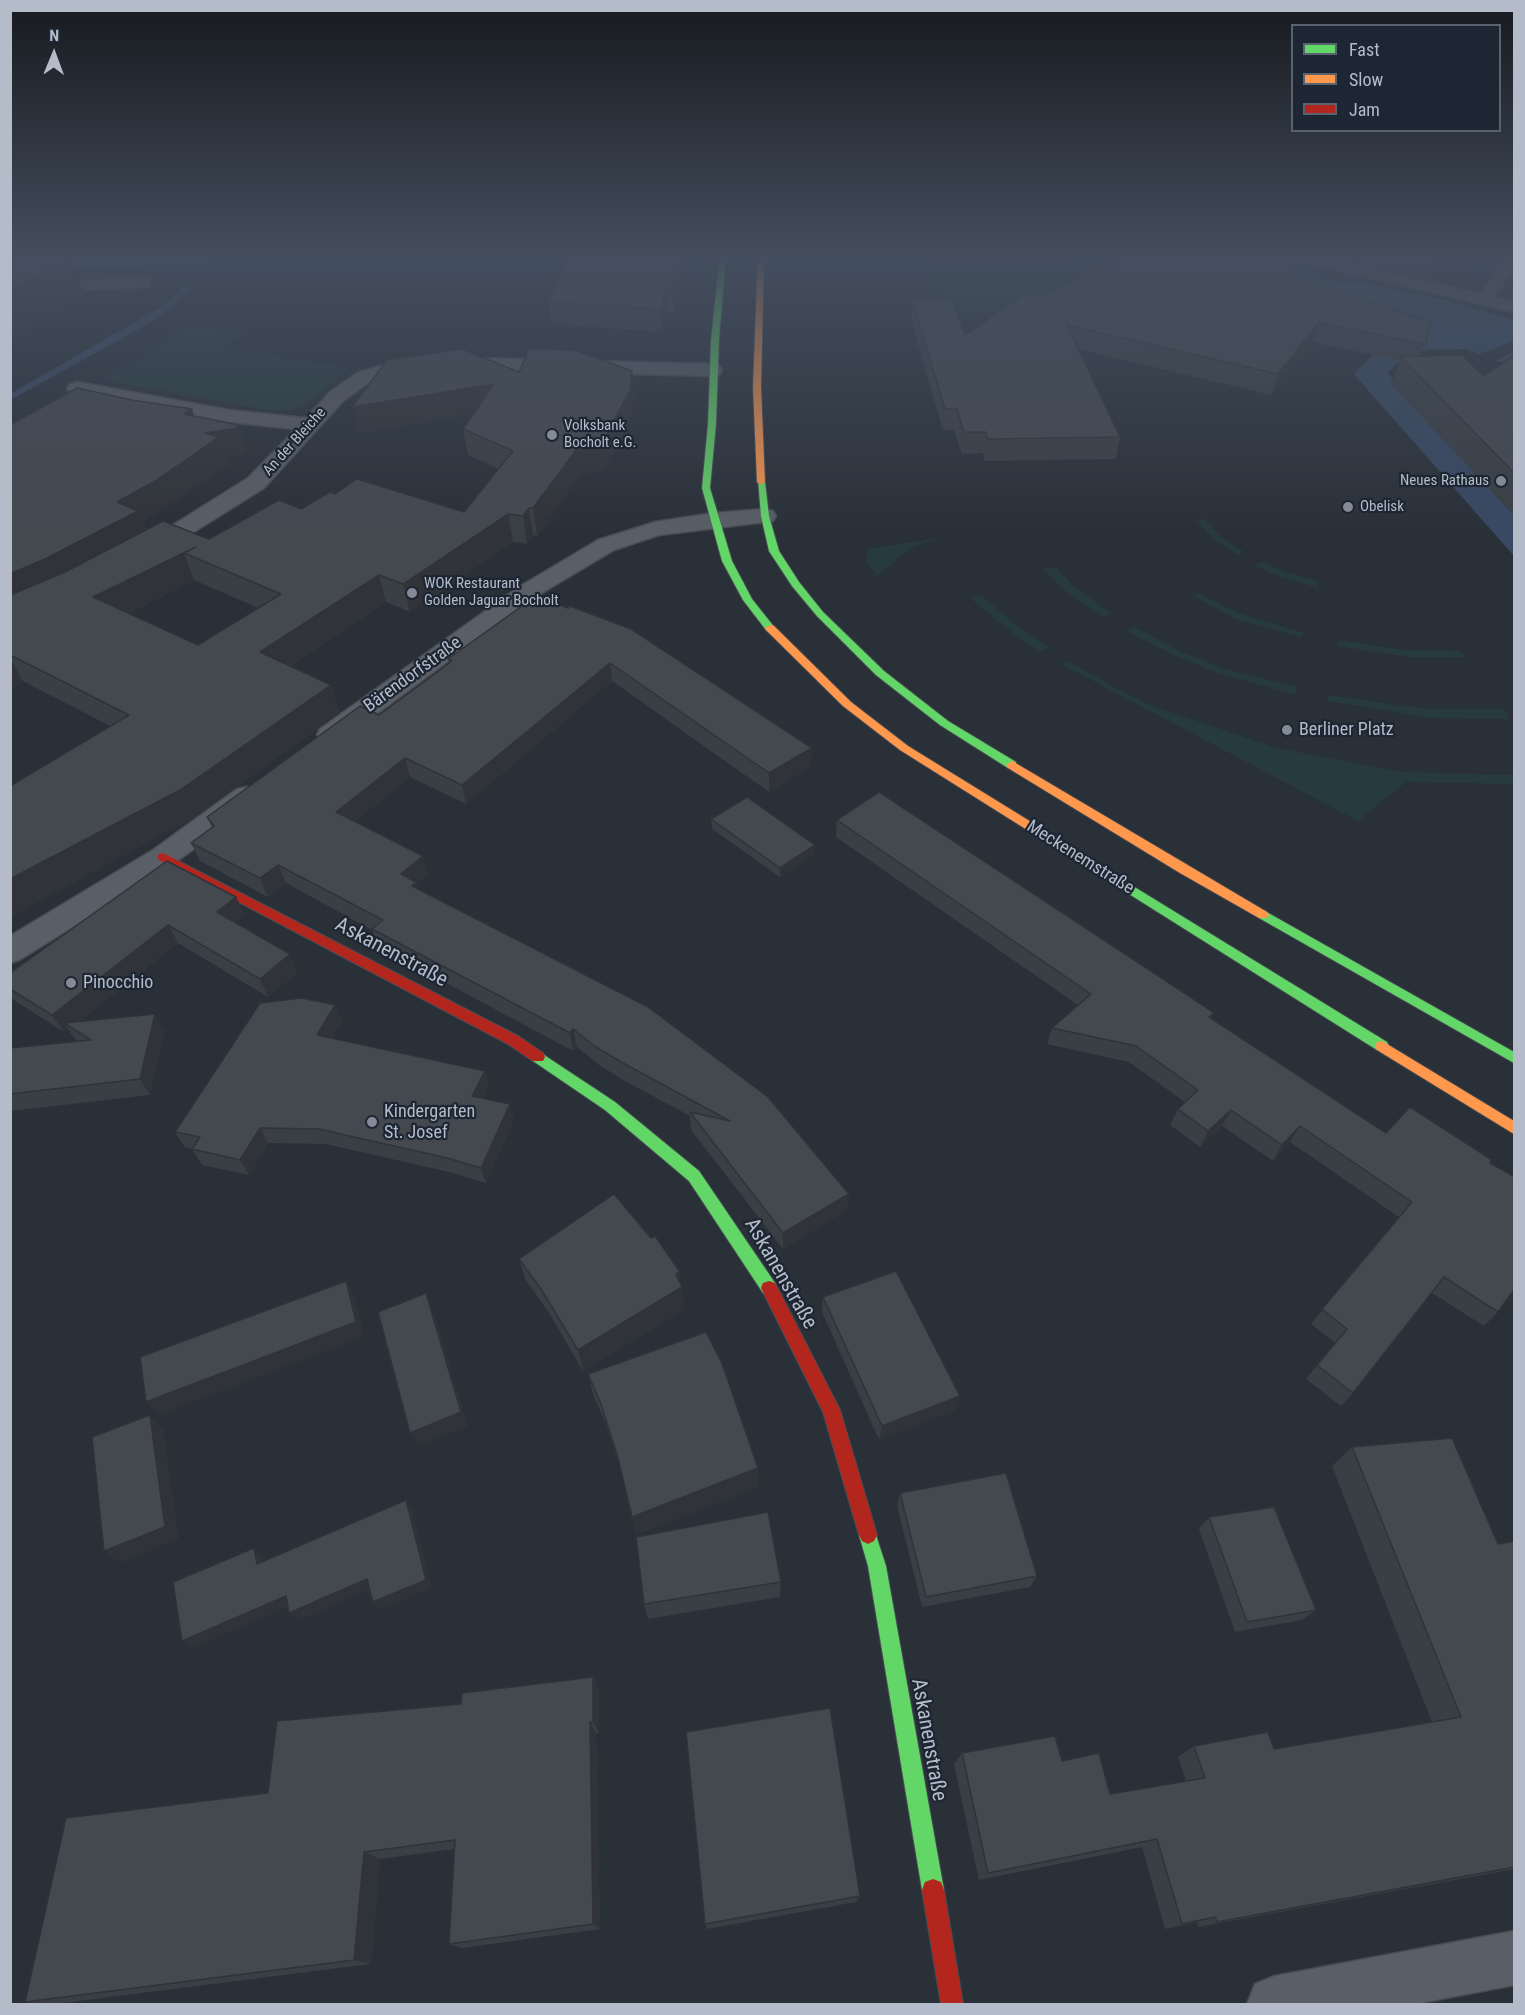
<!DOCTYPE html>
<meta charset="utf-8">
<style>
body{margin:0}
#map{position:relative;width:1525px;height:2015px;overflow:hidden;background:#2a3038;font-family:"Roboto Condensed",sans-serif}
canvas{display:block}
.frame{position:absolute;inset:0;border:12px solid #b4bcc9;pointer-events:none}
.legend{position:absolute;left:1291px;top:24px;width:210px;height:108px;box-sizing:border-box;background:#1d2633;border:2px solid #59626f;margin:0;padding:8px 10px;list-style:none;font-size:18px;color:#b4bcc9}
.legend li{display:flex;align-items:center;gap:12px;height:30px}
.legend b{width:30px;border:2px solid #59626f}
.north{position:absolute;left:24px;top:24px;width:60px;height:60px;-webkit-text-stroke:4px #1d2633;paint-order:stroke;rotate:1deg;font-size:16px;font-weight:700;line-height:24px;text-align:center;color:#b4bcc9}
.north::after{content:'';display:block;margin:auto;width:21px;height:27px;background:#b4bcc9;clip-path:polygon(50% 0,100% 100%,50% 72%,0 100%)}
</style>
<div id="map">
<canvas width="1525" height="2015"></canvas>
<div class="frame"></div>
<ul class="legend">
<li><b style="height:8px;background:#63d668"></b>Fast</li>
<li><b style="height:8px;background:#ff974d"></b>Slow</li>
<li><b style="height:8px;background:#b3261e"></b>Jam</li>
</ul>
<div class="north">N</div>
</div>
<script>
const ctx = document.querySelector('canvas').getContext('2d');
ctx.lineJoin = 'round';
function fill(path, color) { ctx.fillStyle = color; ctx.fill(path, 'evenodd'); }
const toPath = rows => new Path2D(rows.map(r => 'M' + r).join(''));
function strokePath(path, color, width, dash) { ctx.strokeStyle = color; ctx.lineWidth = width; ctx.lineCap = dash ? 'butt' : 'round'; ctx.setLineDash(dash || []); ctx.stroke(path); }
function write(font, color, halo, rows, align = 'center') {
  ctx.font = font + ' "Roboto Condensed",sans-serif'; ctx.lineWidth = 4.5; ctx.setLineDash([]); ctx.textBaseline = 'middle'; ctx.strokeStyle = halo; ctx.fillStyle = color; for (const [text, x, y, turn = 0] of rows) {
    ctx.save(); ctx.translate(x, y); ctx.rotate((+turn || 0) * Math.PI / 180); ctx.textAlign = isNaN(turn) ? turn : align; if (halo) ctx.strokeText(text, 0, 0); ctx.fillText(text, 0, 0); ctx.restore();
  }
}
const green = toPath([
 [930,256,1096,256,1381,319,1131,274,1075,257,1057,275,1073,277,1056,290,1010,307,954,315,938,305],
 [192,325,245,333,227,347,351,369,305,405,288,411,268,410,101,380],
 [1204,519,1220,536,1244,552,1238,555,1213,538,1197,520],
 [940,538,910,548,877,576,866,561,868,549],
 [1261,562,1287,572,1318,581,1318,588,1281,577,1253,565],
 [1056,567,1076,588,1111,613,1104,618,1067,592,1043,569],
 [1198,593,1241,614,1304,633,1301,637,1235,619,1193,596],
 [982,596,1020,628,1049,648,1039,652,1009,630,970,598],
 [1133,626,1180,651,1222,668,1297,687,1295,695,1217,673,1175,656,1126,631],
 [1339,640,1404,650,1460,651,1466,657,1409,657,1337,646],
 [1067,661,1144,703,1277,748,1401,772,1514,775,1514,784,1406,782,1358,821,1061,664],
 [1328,695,1428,709,1505,709,1509,719,1429,718,1328,701]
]);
const water = toPath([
 [10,256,309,256,253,262,11,271],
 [1096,256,1215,256,1338,282,1354,281,1444,300,1514,320,1514,367,1465,349,1411,350,1387,373,1514,510,1514,556,1354,374,1374,354,1381,319]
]);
const pier = toPath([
 [1514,341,1514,352,1493,362,1474,356]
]);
const stream = toPath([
 [186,285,191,286,169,310,134,332,10,400,10,394,163,306,186,285]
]);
const street = toPath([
 [1289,256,1317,256,1480,294,1507,256,1514,256,1514,268,1494,297,1514,302,1514,312,1291,259,1289,256],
 [143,278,149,279,151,283,149,287,10,293,10,283,143,278],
 [433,357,713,364,720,366,722,370,720,374,713,376,433,369,406,370,387,374,371,381,344,400,264,488,154,557,146,559,138,557,135,552,138,547,248,478,296,429,229,422,77,394,70,392,67,388,70,384,77,382,229,410,306,418,330,392,357,373,406,358,433,357],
 [765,509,773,511,776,516,773,521,659,535,614,550,535,597,340,741,330,743,320,741,317,735,320,729,519,587,598,540,655,522,714,513,765,509],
 [247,787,257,789,261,796,257,803,173,864,21,959,10,963,10,936,153,850,237,789,247,787],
 [1514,1931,1514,1985,1415,2004,1247,2004,1255,1984,1275,1976,1514,1931]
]);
const fast = toPath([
 [720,256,726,256,719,340,716,424,710,488,732,561,752,599,775,628,770,631,766,630,743,600,722,561,702,488,708,424,711,340,720,256],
 [758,480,765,482,769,516,779,551,799,582,823,612,884,671,948,721,1016,762,1016,768,1008,768,940,725,876,675,817,616,792,586,769,551,761,516,758,480],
 [1079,853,1387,1042,1389,1046,1387,1050,1377,1050,1075,860,1073,857,1075,854,1079,853],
 [1263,910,1514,1052,1514,1063,1259,918,1257,915,1263,910],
 [538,1051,615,1102,699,1171,775,1283,777,1288,775,1293,769,1295,763,1293,689,1181,605,1110,533,1061,531,1057,533,1053,538,1051],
 [868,1526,874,1529,886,1566,944,1890,941,1898,933,1901,925,1898,922,1890,868,1566,859,1535,862,1529,868,1526]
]);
const slow = toPath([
 [758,256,764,256,761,387,765,482,761,485,757,482,753,387,758,256],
 [770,625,774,626,851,702,908,746,1083,854,1085,857,1083,860,1075,860,900,750,843,706,766,630,765,628,770,625],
 [1012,761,1267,912,1269,915,1267,918,1259,918,1180,873,1008,768,1006,765,1012,761],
 [1382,1041,1514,1121,1514,1134,1377,1050,1375,1046,1377,1042,1382,1041]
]);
const jam = toPath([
 [163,853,518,1036,543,1053,545,1057,543,1061,533,1061,508,1044,159,860,157,857,159,854,163,853],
 [769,1281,775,1283,840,1410,877,1535,874,1541,868,1544,862,1541,859,1535,823,1412,761,1288,763,1283,769,1281],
 [933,1879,941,1882,944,1890,963,2004,941,2004,922,1890,925,1882,933,1879]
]);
const wall = toPath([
 [569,256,690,256,674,313,667,313,662,332,552,324,549,302],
 [1326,256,1505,256,1502,259,1429,280],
 [1295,275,1425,345,1420,356,1483,376,1515,355,1515,517,1391,384,1400,361,1312,342,1271,395,1078,349,1120,437,1116,459,984,461,983,453,962,454,954,430,943,430,911,319,912,299,965,335,1042,296],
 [1515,282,1515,302,1508,298],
 [632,371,634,396,632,415,604,471,580,475,537,536,533,535,527,544,513,542,410,612,386,602,291,666,340,713,193,818,10,917,10,786,110,726,23,681,10,688,10,425,194,416,238,425,247,451,246,454,226,457,228,464,166,508,142,521,146,529,209,539,301,509,335,494,464,512,499,469,468,455,463,429,473,414,359,433,519,372],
 [194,580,258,608,198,645,129,613],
 [536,596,812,748,811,766,769,792,612,681,466,804,410,777,355,821,423,856,428,874,417,884,418,889,849,1194,847,1210,783,1249,691,1130,690,1116,625,1081,599,1065,577,1047,573,1051,379,947,372,930,286,883,268,897,200,861,191,843,212,827,207,817,379,715,449,663,448,659],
 [711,819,815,854,780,877,712,829],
 [837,820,1212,1019,1386,1133,1490,1163,1515,1177,1515,1291,1513,1290,1498,1312,1484,1326,1432,1293,1353,1393,1341,1406,1306,1379,1335,1343,1311,1324,1399,1217,1290,1142,1273,1161,1222,1126,1200,1147,1170,1125,1178,1109,1185,1102,1129,1062,1047,1044,1052,1028,1078,1005,836,837],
 [236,897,245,915,236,922,298,972,268,997,178,943,78,1022,165,1030,150,1095,10,1111,10,1048,78,1041,75,1039,68,1029,64,1032,12,999,10,998,10,973],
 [335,1005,342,1021,331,1038,485,1071,489,1086,483,1098,514,1120,486,1183,453,1173,326,1144,268,1143,249,1175,202,1165,192,1149,185,1147,175,1132],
 [519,1259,681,1284,682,1287,685,1309,583,1371,548,1311,526,1281],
 [823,1297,955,1410,879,1440,822,1312],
 [588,1374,758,1468,758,1487,636,1535,622,1473,606,1424,593,1394],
 [1352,1447,1498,1544,1515,1541,1515,1869,1198,1927,1197,1922,1165,1929,1142,1847,979,1880,954,1764,962,1753,1062,1761,1110,1794,1186,1781,1178,1757,1194,1746,1274,1749,1432,1722,1332,1466],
 [900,1493,1037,1576,1030,1587,922,1607,897,1505],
 [1209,1517,1316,1610,1302,1620,1235,1632,1199,1529],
 [781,1582,780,1597,648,1619,644,1604],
 [593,1677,599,1690,599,1733,596,1733,600,1929,462,1948,449,1944,454,1849,380,1859,371,1964,55,2004,25,2002,268,1793,461,1704],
 [860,1896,856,1902,707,1929,705,1924]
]);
const shadedWall = toPath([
 [682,256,690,256,674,313,672,291],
 [1454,256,1505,256,1502,259,1429,280,1436,261],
 [70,259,85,297,10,340,10,291],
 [666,291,667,313,662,332,661,309],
 [1319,322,1312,342,1271,395,1278,374],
 [632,371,634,396,632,415,604,471,580,475,537,536,533,508],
 [494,384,498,410,359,433,352,407],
 [192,409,201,435,184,414],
 [238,425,247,451,246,454,226,457,228,464,166,508,142,521,149,538,10,608,10,574,117,502,205,433],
 [529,508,533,535,527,544,523,516],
 [508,514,513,542,410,612,403,584],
 [196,547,184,553,194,580,106,624,93,597],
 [379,575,386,602,270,680,260,652],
 [10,658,23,681,10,688],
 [610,663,612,681,466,804,462,785],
 [331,685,340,713,193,818,10,917,10,879],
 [812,748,811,766,769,792,769,773],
 [405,758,410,777,343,831,336,812],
 [815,845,815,854,780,877,780,868],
 [423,856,428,874,417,884,422,901,401,874],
 [278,865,286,883,268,897,260,878],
 [236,897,245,915,226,930,217,912],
 [168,925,178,943,71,1027,64,1023,68,1029,64,1032,52,1015],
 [290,954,298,972,268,997,260,979],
 [335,1005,342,1021,324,1051,317,1035],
 [155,1014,165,1030,150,1095,140,1079],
 [573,1029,577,1047,573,1051,570,1033],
 [485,1071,489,1086,477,1112,472,1096],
 [510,1104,514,1120,486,1183,481,1168],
 [1231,1110,1222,1126,1200,1147,1208,1131],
 [1300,1126,1290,1142,1273,1161,1282,1145],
 [260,1128,268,1143,249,1175,240,1160],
 [849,1194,847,1210,783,1249,783,1233],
 [680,1272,681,1288,682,1287,685,1309,583,1371,578,1350],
 [346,1281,355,1296,364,1337,159,1415,146,1402],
 [426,1293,433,1309,468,1426,418,1446,410,1433],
 [960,1396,955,1410,879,1440,882,1426],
 [150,1415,163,1429,179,1539,120,1563,104,1551],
 [758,1468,758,1487,636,1535,632,1517],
 [406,1500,412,1510,432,1588,380,1610,373,1602],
 [254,1548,263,1557,266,1573,257,1564],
 [367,1579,375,1587,298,1621,289,1613],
 [286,1596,295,1604,193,1648,182,1641],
 [593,1677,599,1690,599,1733,593,1722],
 [590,1722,596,1733,600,1929,593,1924],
 [364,1852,380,1859,371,1964,354,1960]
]);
const building = toPath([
 [569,256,682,256,672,291,666,291,661,309,549,302,569,256],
 [1131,256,1301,256,1295,275,1431,322,1425,345,1319,322,1278,374,1067,325,1120,437,987,439,986,432,964,432,957,409,945,409,912,299,952,299,965,335,1027,293,1042,296,1131,256],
 [1416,256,1454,256,1436,261,1416,256],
 [70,259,10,291,10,260,70,259],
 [462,349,519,372,529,349,575,350,632,371,630,390,601,445,577,449,533,508,529,508,523,516,508,514,403,584,379,575,260,652,331,685,180,790,10,879,10,786,129,715,10,655,10,595,65,572,163,521,209,539,279,500,301,509,330,492,335,494,357,479,464,512,513,451,463,429,494,384,352,407,387,360,462,349],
 [196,547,184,553,281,594,198,645,93,597,196,547],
 [1462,355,1483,376,1515,355,1515,474,1401,357,1462,355],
 [77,388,132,400,192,409,184,414,238,425,238,428,205,433,219,437,155,481,117,502,138,511,47,558,10,574,10,425,77,388],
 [536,596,568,608,570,606,631,629,812,748,769,773,610,663,462,785,405,758,336,812,423,856,401,874,416,882,412,886,648,1007,768,1097,849,1194,783,1233,690,1112,730,1121,623,1063,596,1047,573,1029,570,1033,372,929,383,920,278,865,260,878,191,843,214,826,207,817,360,706,379,715,452,661,448,659,536,596],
 [879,792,1195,1000,1214,1013,1209,1017,1386,1133,1410,1107,1492,1160,1490,1163,1515,1177,1515,1288,1498,1312,1444,1277,1353,1393,1317,1365,1347,1329,1322,1309,1412,1202,1300,1126,1282,1145,1231,1110,1208,1131,1178,1109,1198,1090,1136,1046,1052,1028,1091,994,837,820,879,792],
 [747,797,815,845,780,868,711,819,747,797],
 [167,861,236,897,217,912,290,954,260,979,168,925,52,1015,10,989,10,973,167,861],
 [302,998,335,1005,317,1035,485,1071,472,1096,510,1104,481,1168,447,1158,319,1129,260,1128,240,1160,192,1149,200,1137,175,1132,260,1003,302,998],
 [155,1014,140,1079,10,1094,10,1048,91,1040,64,1023,155,1014],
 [614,1194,651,1238,655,1236,680,1272,676,1274,682,1287,578,1350,541,1289,519,1259,614,1194],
 [896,1271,960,1396,882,1426,823,1297,896,1271],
 [346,1281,356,1322,146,1402,140,1357,346,1281],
 [426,1293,461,1412,410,1433,378,1312,426,1293],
 [706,1332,722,1363,758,1468,632,1517,618,1458,601,1404,588,1374,706,1332],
 [150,1415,165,1527,104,1551,92,1437,150,1415],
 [1452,1438,1498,1544,1515,1541,1515,1867,1217,1922,1215,1917,1182,1924,1157,1839,988,1873,962,1753,1055,1736,1062,1761,1099,1753,1110,1794,1205,1778,1194,1746,1268,1732,1274,1749,1461,1717,1352,1447,1452,1438],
 [1006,1473,1037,1576,926,1597,900,1493,1006,1473],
 [406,1500,426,1580,373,1602,367,1579,289,1613,286,1596,182,1641,173,1582,254,1548,257,1564,406,1500],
 [1274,1507,1316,1610,1247,1622,1209,1517,1274,1507],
 [768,1512,781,1582,644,1604,636,1537,768,1512],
 [593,1677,593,1722,590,1722,593,1924,449,1944,455,1840,364,1852,354,1960,25,2002,66,1818,268,1793,277,1721,461,1704,462,1693,593,1677],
 [830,1708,860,1896,705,1924,686,1732,830,1708]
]);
const markers = [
 [552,435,6,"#848b96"],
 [1501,481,6,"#848b96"],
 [1348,507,6,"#848b96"],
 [412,593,6,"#848b96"],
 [1287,730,6,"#848b96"],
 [71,983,6,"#848b96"],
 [372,1122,6,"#848b96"]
];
const farPoinames = [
 ["Volksbank",564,426],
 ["Bocholt e.G.",564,443],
 ["Neues Rathaus",1489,481,"right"],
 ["Obelisk",1360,507],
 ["WOK Restaurant",424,584],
 ["Golden Jaguar Bocholt",424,601]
];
const farStreetnames = [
 ["An der Bleiche",295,442,-48]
];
const streetNames = [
 ["Bärendorfstraße",413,675,-36],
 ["Meckenemstraße",1080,858,32]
];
const poiNames = [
 ["Berliner Platz",1299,730],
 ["Pinocchio",83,983],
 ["Kindergarten",384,1112],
 ["St. Josef",384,1133]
];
const nearStreetnames = [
 ["Askanenstraße",391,953,28],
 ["Askanenstraße",780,1274,60],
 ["Askanenstraße",928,1740,80]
];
fill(green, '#273a3e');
fill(water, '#384963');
fill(pier, '#2a3038');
fill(stream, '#384963');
strokePath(street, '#484c53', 3);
strokePath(fast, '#484c53', 2);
strokePath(slow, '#484c53', 2);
strokePath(jam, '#484c53', 2);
fill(street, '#5a5e66');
fill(fast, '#63d668');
fill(slow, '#ff974d');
fill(jam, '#b3261e');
fill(wall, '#3a3f45');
fill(shadedWall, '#303338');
fill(building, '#444950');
strokePath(building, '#303338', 1.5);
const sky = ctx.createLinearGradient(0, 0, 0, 538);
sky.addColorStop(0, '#171a1f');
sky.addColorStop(0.48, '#444e5e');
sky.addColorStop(1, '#444e5e00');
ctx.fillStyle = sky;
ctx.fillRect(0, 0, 1525, 538);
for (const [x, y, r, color] of markers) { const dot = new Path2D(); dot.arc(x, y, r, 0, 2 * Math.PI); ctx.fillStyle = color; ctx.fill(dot); strokePath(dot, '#1d2633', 2); }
write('15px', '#b4bcc9', '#1d2633', farPoinames, 'left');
write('15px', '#b4bcc9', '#1d2633', farStreetnames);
write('18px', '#b4bcc9', '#1d2633', streetNames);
write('18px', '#b4bcc9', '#1d2633', poiNames, 'left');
write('21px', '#b4bcc9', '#1d2633', nearStreetnames);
</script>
